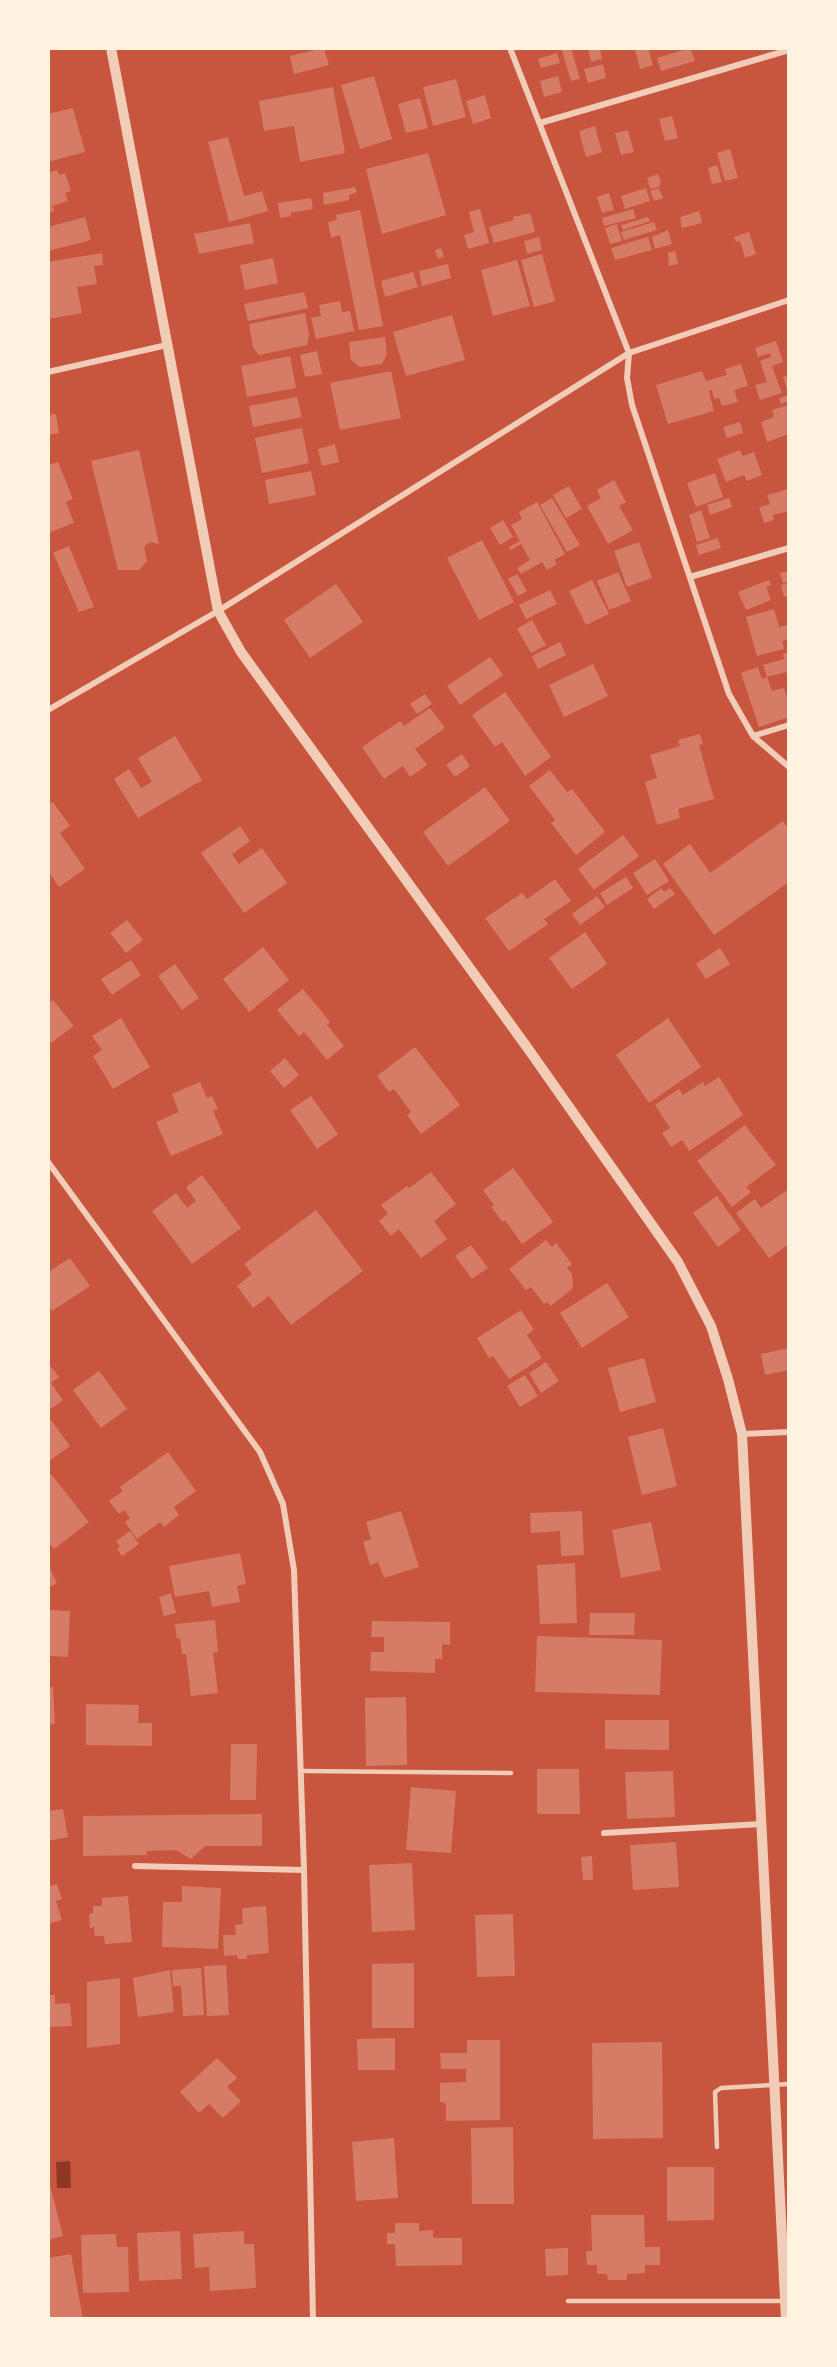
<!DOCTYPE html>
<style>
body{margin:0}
#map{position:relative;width:837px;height:2367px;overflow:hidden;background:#c8553d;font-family:Poppins,sans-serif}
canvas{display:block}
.frame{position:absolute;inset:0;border:50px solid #fff3e0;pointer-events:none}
</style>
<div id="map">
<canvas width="837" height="2367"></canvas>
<div class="frame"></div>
</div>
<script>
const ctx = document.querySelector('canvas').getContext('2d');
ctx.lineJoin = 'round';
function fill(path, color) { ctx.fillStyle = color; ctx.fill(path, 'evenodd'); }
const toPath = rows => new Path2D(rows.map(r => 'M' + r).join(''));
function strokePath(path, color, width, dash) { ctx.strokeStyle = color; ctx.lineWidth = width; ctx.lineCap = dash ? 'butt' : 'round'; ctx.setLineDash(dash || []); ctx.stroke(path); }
const water = toPath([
 [70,2161,71,2188,57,2188,56,2162]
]);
const building = toPath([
 [324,48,329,65,294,74,290,56],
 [561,48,571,48,580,79,571,81],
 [588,48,600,48,602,59,591,62],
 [641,48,648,48,653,65,640,69,635,50],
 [690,48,695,61,661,71,657,58],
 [557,53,560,63,541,68,538,59],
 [603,64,606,78,588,83,584,69],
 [374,76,392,139,360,149,341,85],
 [558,76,562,92,544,97,540,81],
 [456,79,466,117,433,126,423,87],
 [333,87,345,153,300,162,294,126,264,131,259,101],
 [485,95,491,118,473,124,466,101],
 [420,98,428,128,406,133,398,104],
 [73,108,85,152,48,162,48,114],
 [672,116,678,138,665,141,659,119],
 [595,126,602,152,586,157,579,131],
 [628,130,634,152,621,155,615,133],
 [228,137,244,196,262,191,268,211,229,222,208,142],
 [730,149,738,178,725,181,717,153],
 [428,153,446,215,382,234,366,169],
 [717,165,722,182,712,184,708,168],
 [57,170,59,175,65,173,71,191,65,193,68,201,52,206,54,211,48,213,48,173],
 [658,174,661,182,659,187,650,189,647,178],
 [355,187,357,192,349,195,349,200,324,205,323,193],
 [646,188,650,201,625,209,621,196],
 [659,188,663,198,654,201,650,191],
 [609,193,614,210,602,213,597,197],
 [311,198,313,209,290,213,291,216,280,218,278,203],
 [480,209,489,243,468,249,464,235,474,232,469,212],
 [633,209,636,218,604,226,602,218],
 [360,210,383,326,359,330,340,235,331,238,328,222,337,220,336,215],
 [699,211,702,223,682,228,680,217],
 [530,213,535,232,494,243,489,227,514,220,513,217],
 [85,217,91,240,48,251,48,227],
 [648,217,650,221,623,230,621,225],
 [654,222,657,230,624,240,621,232],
 [250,223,254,243,199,254,194,234],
 [617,224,622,241,610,244,605,228],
 [668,230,672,244,655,249,652,237],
 [749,232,756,254,745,258,740,241,736,242,734,237],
 [539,237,542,250,527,254,524,241],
 [648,237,652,250,615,260,611,248],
 [441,248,444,257,438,259,435,250],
 [675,251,678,264,669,266,668,253],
 [102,253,103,265,94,266,97,284,77,287,82,313,48,319,48,262],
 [542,254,555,301,534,307,521,260],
 [273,258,278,283,245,290,240,265],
 [517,260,530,306,493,316,481,270],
 [448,264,451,278,422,286,419,271],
 [413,272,418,287,385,297,381,281],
 [304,292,308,308,248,321,244,304],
 [340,301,342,312,350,311,354,331,316,339,311,318,321,316,319,305],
 [305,313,309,334,307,345,259,355,253,347,249,324],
 [452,315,465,360,406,376,393,332],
 [385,337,387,354,382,364,360,367,351,360,349,342],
 [776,341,783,362,772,366,782,393,760,400,755,385,767,382,760,361,771,357,770,353,758,357,755,348],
 [317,351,322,374,305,377,300,355],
 [290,356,296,388,247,397,241,366],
 [741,364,748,386,734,390,738,402,722,406,719,398,714,399,712,390,709,391,714,411,668,424,656,385,702,371,706,381,727,375,725,369],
 [391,371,401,418,340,430,330,383],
 [789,375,789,401,781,404,779,398,789,395,783,377],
 [297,397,302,417,253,427,249,406],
 [789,405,789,434,767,442,761,422,774,417,772,410],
 [56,414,59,433,48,435,48,415],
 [740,422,743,433,727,438,723,427],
 [302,428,309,463,262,473,255,438],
 [335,444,339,462,322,466,318,449],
 [139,450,159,544,150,542,144,547,147,561,139,570,118,570,91,461],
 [740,450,743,456,754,452,762,475,747,481,744,475,726,482,717,459],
 [58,462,73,499,66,502,74,523,48,533,48,465],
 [311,471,316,495,269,504,265,480],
 [715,473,723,497,696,507,687,483],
 [614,480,626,502,619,506,633,530,608,544,587,506,601,498,597,490],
 [569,486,582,509,566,518,553,495],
 [788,489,789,511,773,515,774,520,764,523,759,507,770,504,767,495],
 [552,498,580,545,567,552,540,505],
 [729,498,732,507,710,515,707,505],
 [537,502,565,554,554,560,557,564,547,570,542,562,521,574,517,568,530,560,521,544,511,550,509,547,520,541,511,525,522,519,519,512],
 [701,510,710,538,697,542,689,515],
 [503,520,513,537,500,545,490,528],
 [718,538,721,548,699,555,696,545],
 [482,540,514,602,479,620,447,558],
 [639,542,652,578,627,587,614,551],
 [69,546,94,607,79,612,53,553],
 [789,571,789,582,783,583,780,573],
 [618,572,631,601,609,610,597,581],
 [517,574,527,591,518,596,508,579],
 [592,580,609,614,586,625,569,591],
 [769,580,771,585,766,587,771,600,746,610,738,592],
 [789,583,789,595,784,597,781,585],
 [336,584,363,622,310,658,284,620],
 [550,590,557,604,526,619,519,605],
 [774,609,779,627,789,625,789,639,782,641,784,649,757,656,746,617],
 [532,620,546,645,531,653,517,629],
 [560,642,566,655,538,669,532,656],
 [789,652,789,681,786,672,767,677,763,665,784,659,783,654],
 [490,657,503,675,460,705,447,686],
 [593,664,608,696,564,717,549,685],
 [758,667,762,679,767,677,772,691,784,688,789,704,789,717,759,727,741,673],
 [505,692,551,757,525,776,502,742,495,747,472,715],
 [425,694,432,704,417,714,410,704],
 [430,708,445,728,415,749,427,765,410,777,403,766,384,779,362,747,400,721,404,726],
 [700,734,703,744,699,745,714,799,678,809,680,818,657,825,645,782,657,778,650,755,680,746,678,740],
 [175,736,202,780,138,818,114,779,129,769,141,788,152,782,138,758],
 [462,754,470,766,455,777,446,765],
 [550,770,567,792,572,789,605,832,576,855,551,823,555,820,529,786],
 [485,787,510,821,448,866,423,832],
 [53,802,70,826,60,833,85,869,59,887,48,871,48,805],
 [783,821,789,830,789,882,714,935,663,864,690,844,710,873],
 [240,826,250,841,232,854,239,864,262,848,287,883,244,913,201,853],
 [623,835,639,856,594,890,578,869],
 [655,859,669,881,647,895,633,873],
 [626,877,633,888,607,905,600,893],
 [555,879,571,901,544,919,548,924,509,951,485,918,522,893,527,899],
 [661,888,664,892,670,888,675,894,654,909,647,899],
 [597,896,605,907,580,925,572,914],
 [127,920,143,940,126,953,110,933],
 [585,932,607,964,572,989,549,958],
 [263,947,289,980,249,1012,223,979],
 [720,948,730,964,706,979,696,964],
 [131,960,141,975,112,995,101,979],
 [175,964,199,998,182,1010,158,976],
 [303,989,330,1022,327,1025,344,1046,327,1060,304,1032,299,1036,277,1010],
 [53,1000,74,1026,51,1043,48,1039,48,1004],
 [121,1018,150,1067,113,1089,93,1056,102,1050,92,1036],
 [668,1018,701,1067,649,1103,616,1055],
 [415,1047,460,1105,421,1134,407,1115,411,1112,394,1089,389,1092,377,1076],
 [285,1058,299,1075,284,1088,270,1071],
 [719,1077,743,1115,689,1151,682,1140,671,1147,662,1133,670,1128,655,1105,679,1089,683,1095,703,1082,705,1086],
 [200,1082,207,1098,212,1096,218,1109,213,1111,223,1134,171,1156,156,1122,179,1112,172,1094],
 [311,1096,338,1134,317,1149,290,1110],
 [745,1125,776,1165,746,1187,751,1192,732,1207,697,1161],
 [513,1168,553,1222,522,1244,505,1220,503,1222,491,1207,494,1205,483,1190],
 [431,1172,456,1204,434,1221,447,1239,421,1258,399,1229,391,1236,379,1221,388,1214,381,1205,407,1186,409,1188],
 [202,1175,241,1228,192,1264,152,1211,176,1193,187,1208,196,1201,186,1187],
 [789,1189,789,1244,769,1258,736,1213,755,1199,761,1208],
 [717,1196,741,1230,718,1247,693,1213],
 [316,1210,363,1271,291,1325,269,1296,253,1308,237,1286,252,1274,244,1264],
 [546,1240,552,1247,556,1243,572,1264,567,1268,572,1274,573,1288,551,1306,547,1302,544,1304,531,1287,526,1290,509,1269],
 [471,1245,488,1268,472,1279,455,1256],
 [70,1258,90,1286,52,1311,48,1305,48,1272],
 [607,1283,629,1317,582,1348,560,1313],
 [521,1310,534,1330,527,1335,542,1358,509,1379,493,1356,489,1358,477,1338],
 [789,1348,789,1370,765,1375,761,1354],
 [644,1358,656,1402,620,1412,608,1368],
 [546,1362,559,1381,541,1393,529,1373],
 [48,1363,59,1377,51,1383,63,1400,48,1411],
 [99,1371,127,1409,101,1428,73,1390],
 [525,1375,538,1396,520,1407,507,1386],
 [51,1420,70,1446,48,1462,48,1422],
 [663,1428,677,1486,642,1495,628,1437],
 [168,1452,196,1491,174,1507,179,1515,164,1527,160,1522,137,1539,125,1522,130,1518,124,1510,119,1514,109,1501,123,1491,120,1487],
 [51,1474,89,1522,54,1549,48,1542,48,1476],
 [401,1511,419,1567,384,1578,378,1562,370,1565,363,1542,371,1539,366,1522],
 [582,1511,584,1555,561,1556,560,1531,531,1533,530,1513],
 [651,1522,661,1570,621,1578,612,1530],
 [130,1531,139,1544,122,1556,117,1549,120,1546,116,1541],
 [240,1553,246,1584,237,1586,240,1602,212,1607,209,1591,175,1597,169,1566],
 [575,1563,577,1623,540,1624,537,1565],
 [48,1564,57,1583,48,1588],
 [171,1593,176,1613,164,1616,159,1597],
 [48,1610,70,1611,68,1657,48,1656],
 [590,1613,635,1613,634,1635,589,1635],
 [215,1620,218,1652,213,1653,218,1693,191,1696,186,1654,182,1654,180,1638,177,1639,175,1624],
 [372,1621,450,1622,450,1645,442,1644,442,1659,435,1659,435,1673,370,1671,371,1652,384,1652,384,1637,371,1637],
 [537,1636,662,1640,660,1695,535,1692],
 [48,1687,53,1687,55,1724,48,1725],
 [406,1697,407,1765,366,1766,365,1698],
 [86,1704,139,1705,138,1723,152,1723,152,1746,86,1745],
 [605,1720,669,1720,669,1750,605,1749],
 [231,1744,257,1744,256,1800,230,1800],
 [537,1769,579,1769,580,1814,537,1814],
 [673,1771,675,1817,627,1819,625,1772],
 [411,1787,456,1791,451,1853,406,1850],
 [63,1809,68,1837,48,1841,48,1811],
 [262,1814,262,1846,205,1846,191,1859,176,1850,147,1851,147,1855,83,1856,83,1816],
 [676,1842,679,1887,633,1890,630,1845],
 [592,1856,593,1880,583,1880,581,1857],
 [412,1863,415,1930,372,1932,369,1865],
 [48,1877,51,1886,57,1884,62,1899,56,1901,62,1920,48,1924],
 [182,1886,221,1888,218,1949,162,1947,163,1902,182,1902],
 [128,1896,132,1942,105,1944,104,1936,95,1936,94,1927,90,1928,89,1914,93,1913,93,1906,102,1906,102,1898],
 [266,1906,269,1953,247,1955,247,1959,238,1959,237,1955,224,1956,223,1935,236,1935,235,1925,243,1924,242,1908],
 [513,1914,515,1976,477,1977,475,1915],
 [414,1963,414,2028,372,2028,372,1964],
 [226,1965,229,2015,207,2016,204,1966],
 [201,1968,204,2015,183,2016,181,1986,173,1986,172,1970],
 [170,1970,174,2012,138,2017,133,1978],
 [120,1978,120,2044,87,2048,87,1982],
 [48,1995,55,1995,55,2004,70,2003,72,2026,48,2027],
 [395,2038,395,2070,358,2070,357,2039],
 [467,2040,500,2040,500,2120,446,2121,446,2103,440,2102,440,2083,466,2082,466,2069,441,2069,440,2053,467,2053],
 [662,2042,663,2138,593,2139,592,2043],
 [217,2058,237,2078,227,2087,241,2101,223,2118,209,2104,199,2113,180,2092],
 [513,2127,514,2204,472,2204,471,2128],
 [394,2138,398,2198,356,2201,352,2142],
 [667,2167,714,2167,714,2220,667,2221],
 [48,2177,63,2236,48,2240],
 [591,2215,644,2215,645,2247,660,2247,660,2265,645,2265,645,2273,627,2274,627,2280,608,2280,607,2274,597,2274,597,2265,587,2265,586,2251,592,2251],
 [395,2223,419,2223,419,2231,433,2230,433,2238,462,2238,462,2265,396,2266,395,2244,387,2244,387,2233,395,2233],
 [180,2231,182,2279,139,2281,137,2233],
 [244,2231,244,2244,254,2244,256,2288,210,2291,209,2267,195,2268,193,2234],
 [116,2234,117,2247,128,2247,129,2292,83,2293,81,2235],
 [568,2248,568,2275,546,2276,545,2249],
 [71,2254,83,2319,48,2319,48,2258]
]);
const service = toPath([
 [301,1771,511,1773],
 [717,2147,715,2092,721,2088,789,2084],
 [568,2301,784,2301]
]);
const minor = toPath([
 [510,48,629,353,627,378,632,405,729,694,753,736,789,767],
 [540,123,789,50],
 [48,372,167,345],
 [690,577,789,548],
 [48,710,218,611,629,353,789,300],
 [753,736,789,725],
 [48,1162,260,1452,283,1504,294,1570,304,1870,313,2319],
 [742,1434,789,1432],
 [604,1833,761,1824],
 [135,1866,304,1870]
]);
const tertiary = toPath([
 [111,48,218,611,241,652,529,1050,678,1262,711,1326,728,1379,742,1434,786,2319]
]);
fill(water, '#8f3625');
fill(building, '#d67c66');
strokePath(service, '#f1ccb7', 4.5);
strokePath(minor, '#f1ccb7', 6);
strokePath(tertiary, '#f1ccb7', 10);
</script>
